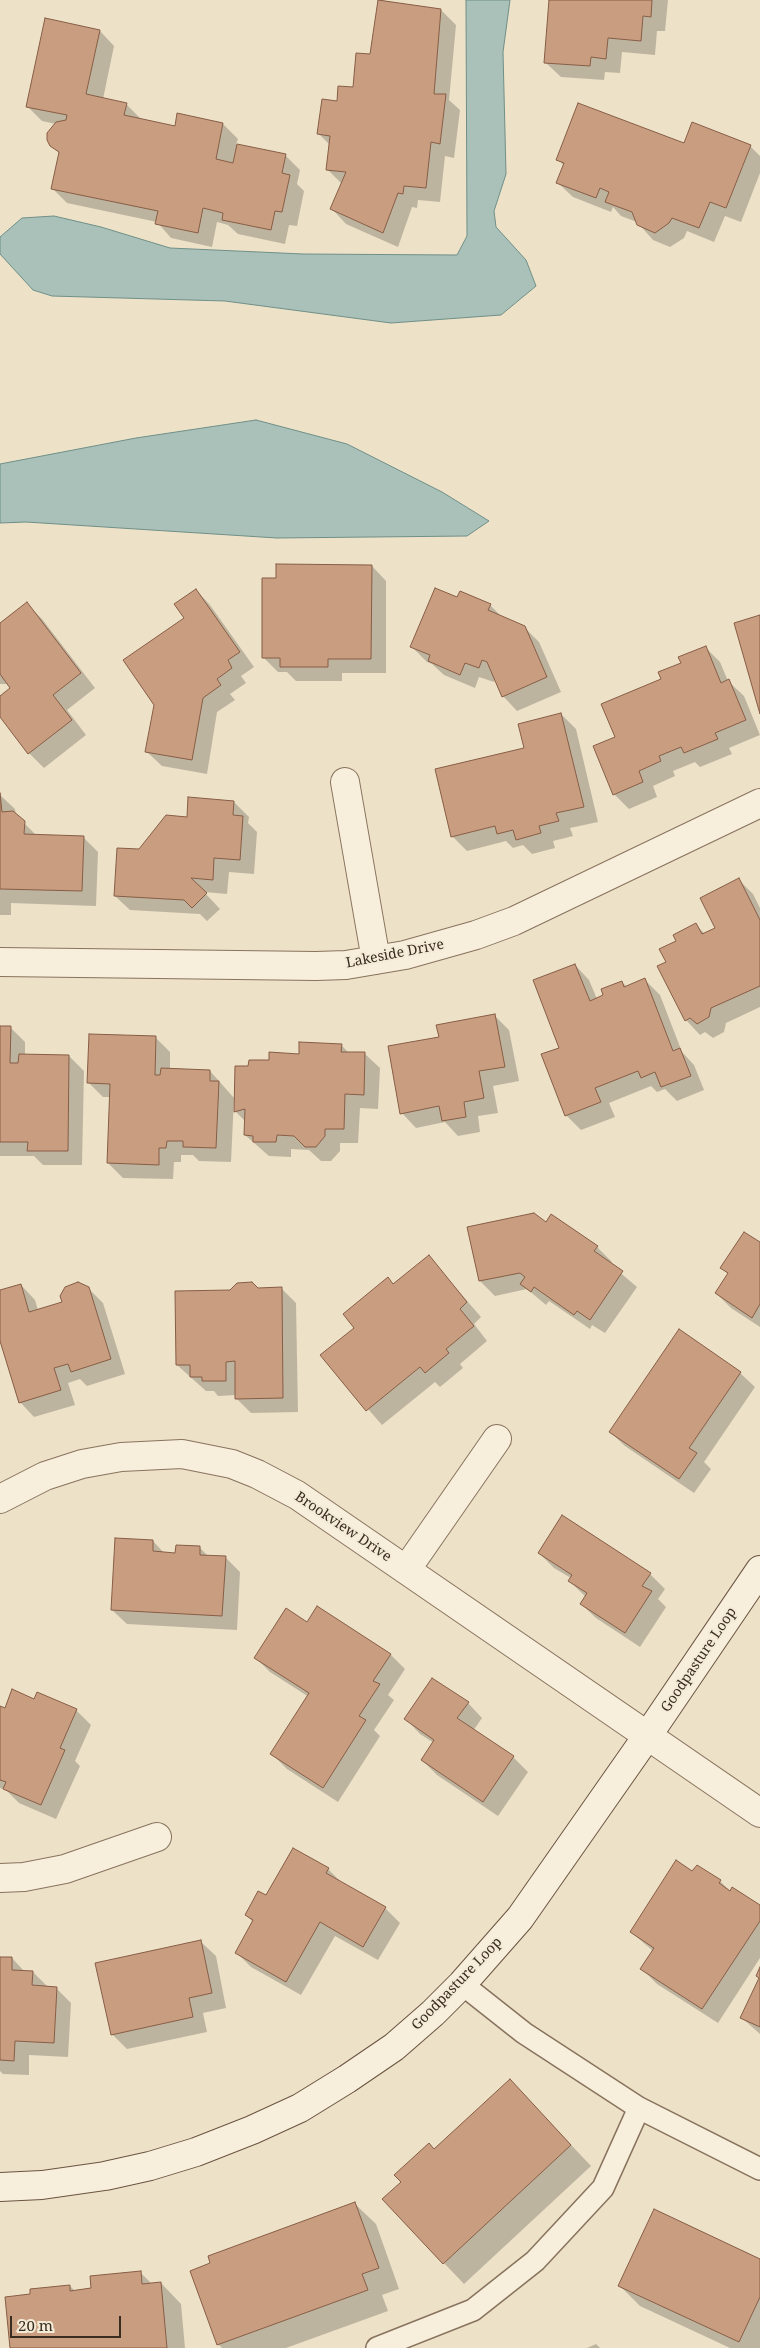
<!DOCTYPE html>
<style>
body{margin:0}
#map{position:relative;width:760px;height:2348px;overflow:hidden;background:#ede1c8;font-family:"Noto Serif",serif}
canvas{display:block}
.scale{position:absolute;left:10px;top:2316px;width:111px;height:22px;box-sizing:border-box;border:2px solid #392c21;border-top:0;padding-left:6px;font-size:15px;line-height:18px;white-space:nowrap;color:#392c21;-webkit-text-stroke:4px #f4ebd7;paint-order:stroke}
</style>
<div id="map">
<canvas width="760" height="2348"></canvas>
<div class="scale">20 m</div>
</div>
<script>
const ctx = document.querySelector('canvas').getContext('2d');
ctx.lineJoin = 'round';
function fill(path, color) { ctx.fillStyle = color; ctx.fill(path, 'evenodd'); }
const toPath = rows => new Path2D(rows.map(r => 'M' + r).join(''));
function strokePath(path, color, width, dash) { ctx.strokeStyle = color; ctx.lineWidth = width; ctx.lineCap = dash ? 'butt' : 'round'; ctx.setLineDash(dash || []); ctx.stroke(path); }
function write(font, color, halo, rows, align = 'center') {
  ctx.font = font + ' "Noto Serif",serif'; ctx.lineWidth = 4; ctx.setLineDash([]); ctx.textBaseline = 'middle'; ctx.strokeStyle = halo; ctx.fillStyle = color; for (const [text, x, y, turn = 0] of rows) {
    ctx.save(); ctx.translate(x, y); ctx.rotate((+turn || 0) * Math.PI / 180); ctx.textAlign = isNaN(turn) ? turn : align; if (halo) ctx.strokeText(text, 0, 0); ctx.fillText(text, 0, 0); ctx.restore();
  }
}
const water = toPath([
 [466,0,510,0,503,52,506,174,494,211,496,227,526,260,536,286,501,315,391,323,225,301,52,296,33,290,0,254,0,237,22,218,54,216,101,227,170,248,303,254,457,255,467,236,466,0],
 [256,420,347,444,442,492,489,521,467,536,277,538,26,522,0,523,0,464,136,438,256,420]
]);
const shadow = toPath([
 [379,0,441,10,456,25,449,100,460,110,454,158,445,156,440,202,418,200,417,208,412,207,398,247,346,224,332,209,342,184,327,169,330,145,318,133,338,103,354,88,371,55],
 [550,0,668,0,665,31,657,31,655,55,622,52,620,73,605,72,604,80,561,77,546,63],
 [100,31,114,46,103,99,126,104,141,119,176,127,178,115,223,124,238,139,236,145,285,155,300,170,297,184,304,191,297,226,289,225,285,244,238,234,228,225,217,222,212,247,171,238,157,222,67,203,52,188,60,154,51,145,56,124,42,121,27,106],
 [684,145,750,146,760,156,760,173,741,222,725,216,714,242,687,231,684,238,670,247,653,240,637,222,621,216,613,207,611,212,573,197,558,183,564,166,558,159],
 [372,566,386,581,386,673,342,673,342,681,296,681,287,672,278,672,263,657,278,579],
 [196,590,210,605,254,667,241,676,246,683,230,694,235,700,217,712,207,774,162,766,147,752,186,618],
 [458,599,490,605,503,618,524,627,539,642,561,692,517,711,503,696,495,679,494,682,479,677,475,688,444,675,432,664,427,662,412,647],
 [27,604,42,619,95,688,67,710,86,735,44,768,29,753,0,715,0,697,12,688,9,684,0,684,0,625],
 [705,647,720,662,728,681,744,696,760,735,729,748,732,754,700,767,695,762,673,771,675,776,653,786,657,797,629,809,614,794,616,737,663,680],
 [561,714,576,729,598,822,570,828,573,836,553,841,555,848,532,854,523,845,513,848,506,841,467,851,452,836,525,748],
 [0,795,15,809,16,815,37,836,83,837,98,852,96,906,11,903,11,915,0,915],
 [234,802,249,817,248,823,257,832,254,874,229,872,227,894,204,892,220,909,207,921,200,914,130,910,115,896,139,850,188,818],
 [739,880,753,894,760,908,760,1007,726,1023,724,1032,713,1038,705,1032,700,1035,686,1020,667,962,678,941,696,925,705,934,716,928],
 [575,965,589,980,597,999,622,982,627,987,645,980,660,995,682,1052,694,1065,704,1090,677,1101,665,1089,657,1092,651,1086,609,1103,615,1117,581,1130,566,1115,561,1048],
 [494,1015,509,1030,519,1081,493,1086,498,1113,478,1116,480,1132,458,1136,445,1122,416,1128,402,1113,440,1038],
 [0,1027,10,1027,25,1042,25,1056,69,1056,84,1071,82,1165,43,1165,34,1156,0,1156],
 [155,1037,170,1052,170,1070,210,1071,234,1098,231,1162,199,1161,193,1155,181,1155,181,1162,174,1162,173,1179,123,1178,108,1163,110,1097,103,1097,88,1082],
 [341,1045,349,1053,365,1054,380,1068,378,1109,360,1108,358,1143,340,1143,340,1151,331,1161,321,1161,309,1150,291,1149,291,1157,269,1156,245,1135,246,1122,235,1111,250,1068],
 [547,1224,597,1247,612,1262,610,1264,637,1287,605,1333,592,1325,590,1329,549,1301,546,1305,527,1289,495,1296,480,1281,469,1228],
 [760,1244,760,1327,731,1308,716,1293,728,1274,722,1268],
 [429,1257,481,1317,474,1324,487,1341,460,1364,463,1368,440,1387,435,1382,382,1425,322,1356,356,1328,388,1279,394,1285],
 [21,1285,35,1300,38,1310,64,1303,88,1288,103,1303,125,1374,87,1386,80,1379,68,1383,75,1405,34,1417,20,1402,0,1337,0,1292],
 [281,1288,296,1303,298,1412,251,1413,236,1398,236,1395,218,1396,214,1391,206,1391,177,1365,258,1289],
 [740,1373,755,1387,704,1462,711,1469,694,1493,625,1446,610,1432],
 [153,1541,165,1554,177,1554,200,1548,208,1556,225,1557,240,1572,237,1630,127,1624,112,1610],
 [539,1553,650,1574,665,1589,658,1599,666,1607,640,1647,596,1618,581,1604,586,1597,569,1581,571,1578,554,1568],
 [307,1624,391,1655,405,1669,388,1695,394,1700,374,1730,380,1736,338,1802,287,1769,272,1754,309,1697,270,1672,256,1658],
 [35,1700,76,1710,91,1725,75,1761,80,1766,56,1819,19,1803,6,1790,0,1788,0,1707,5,1709],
 [468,1703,482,1718,473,1731,513,1757,528,1772,498,1816,437,1775,422,1760,434,1743,420,1734,406,1719],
 [328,1869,343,1884,385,1908,400,1923,378,1960,335,1936,301,1995,251,1967,236,1952,253,1922,246,1915,266,1897],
 [693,1873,720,1881,731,1892,760,1907,760,1958,718,2023,657,1984,642,1969,653,1951,631,1932],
 [201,1942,216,1956,226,2008,203,2013,207,2032,127,2049,112,2034],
 [0,1958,12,1958,25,1972,33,1972,48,1987,56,1988,71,2003,68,2057,29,2055,29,2075,3,2074,0,2071],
 [760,1970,760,2034,742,2018,760,1979,757,1976],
 [510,2080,591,2166,464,2284,444,2263,434,2150],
 [355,2204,376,2224,399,2289,382,2295,388,2311,286,2348,222,2348,218,2344],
 [760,2260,760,2348,730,2348,640,2306,620,2286],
 [140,2272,152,2284,161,2283,181,2304,185,2348,11,2348,70,2286,75,2291,93,2290],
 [596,2344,600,2348,587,2348]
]);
const building = toPath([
 [378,0,441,9,434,94,446,94,440,144,431,142,426,188,404,186,403,194,398,193,383,233,330,209,346,172,326,170,330,136,317,134,322,99,337,101,338,86,353,87,356,53,370,54,378,0],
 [549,0,652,0,651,17,643,16,641,41,608,38,606,59,591,57,590,66,544,63,549,0],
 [45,18,100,30,86,94,127,103,124,115,175,126,177,113,223,123,216,159,233,163,237,144,286,154,282,173,290,175,282,212,275,211,271,230,222,220,223,213,203,208,198,233,155,224,158,211,51,189,59,152,50,146,47,140,47,133,56,122,66,120,67,115,26,107,45,18],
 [578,103,684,143,692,122,751,145,726,208,710,202,699,228,672,218,669,223,655,233,637,225,632,212,605,202,609,192,600,188,596,198,556,183,564,163,556,160,578,103],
 [276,564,372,565,371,659,328,659,328,667,280,667,280,658,262,658,262,578,276,578,276,564],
 [435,588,457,597,460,591,491,604,488,610,525,626,547,677,502,697,487,662,482,660,479,668,465,663,460,675,428,661,430,655,410,647,435,588],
 [196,589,240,652,228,660,232,668,217,679,221,685,203,698,192,760,145,752,154,705,123,660,184,618,174,604,196,589],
 [27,602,81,673,53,695,72,720,28,754,0,717,0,696,10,688,0,674,0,623,27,602],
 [760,615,760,714,734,623,760,615],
 [706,646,721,683,729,679,746,720,715,733,718,739,684,753,681,747,659,756,661,761,639,771,643,782,613,795,593,746,615,737,601,704,661,679,658,672,681,663,678,657,706,646],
 [561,713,584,807,556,813,559,821,539,826,541,833,516,840,513,830,497,834,495,826,451,837,435,769,524,748,518,724,561,713],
 [0,793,2,812,13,811,25,821,24,834,84,836,82,891,0,889,0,793],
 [188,797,234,801,233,815,243,816,240,860,214,858,213,880,191,878,207,893,192,908,184,900,114,896,117,848,139,849,166,815,187,817,188,797],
 [739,878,760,920,760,986,711,1008,709,1017,697,1024,690,1018,685,1021,657,966,666,962,659,949,676,941,673,935,696,923,702,934,715,928,700,898,739,878],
 [575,964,590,1001,603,995,601,989,622,981,624,987,645,978,673,1051,680,1048,691,1076,661,1087,655,1072,641,1078,638,1071,595,1088,601,1102,565,1116,541,1054,559,1048,533,980,575,964],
 [495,1014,505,1067,479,1071,484,1098,464,1102,466,1117,442,1121,439,1106,400,1114,388,1046,439,1037,436,1025,495,1014],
 [0,1026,11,1026,10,1063,18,1063,19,1054,69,1055,68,1151,27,1151,28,1142,0,1142,0,1026],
 [89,1034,156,1036,155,1075,160,1075,161,1068,210,1070,210,1081,219,1081,216,1148,183,1147,183,1141,167,1141,166,1148,159,1148,159,1165,107,1163,110,1084,87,1083,89,1034],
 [299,1042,342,1044,341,1052,365,1052,364,1095,345,1094,344,1129,325,1129,325,1136,316,1147,305,1147,294,1136,277,1135,276,1142,253,1142,253,1136,244,1135,245,1109,234,1112,235,1066,248,1066,249,1060,269,1060,269,1052,299,1054,299,1042],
 [534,1213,546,1222,551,1214,598,1246,594,1251,623,1271,590,1320,577,1311,574,1315,534,1287,531,1292,520,1284,525,1277,520,1273,479,1281,467,1227,534,1213],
 [744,1232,760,1242,760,1304,752,1318,715,1293,728,1273,720,1268,744,1232],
 [429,1255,467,1302,460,1309,474,1326,446,1349,449,1353,425,1373,420,1367,366,1411,320,1355,354,1328,343,1314,388,1277,393,1284,429,1255],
 [78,1282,89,1287,111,1359,71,1372,68,1364,54,1368,61,1390,19,1403,0,1341,0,1290,21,1284,29,1312,62,1302,60,1296,65,1287,78,1282],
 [252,1282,258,1288,282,1287,283,1398,235,1399,235,1361,226,1362,226,1381,202,1381,202,1377,190,1377,190,1365,176,1365,175,1291,230,1290,237,1283,252,1282],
 [679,1329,741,1372,689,1448,697,1453,679,1479,609,1432,679,1329],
 [562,1515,651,1573,642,1586,652,1591,625,1633,580,1604,587,1593,568,1581,572,1575,538,1553,562,1515],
 [115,1538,153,1540,153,1551,175,1553,176,1545,200,1546,200,1555,226,1556,222,1616,111,1610,115,1538],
 [317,1606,391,1654,373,1681,380,1684,359,1716,366,1720,323,1788,270,1754,309,1693,254,1658,286,1608,307,1622,317,1606],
 [432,1678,469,1702,457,1718,514,1756,483,1802,421,1760,434,1740,404,1719,432,1678],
 [12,1689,34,1699,37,1692,77,1709,60,1748,65,1750,41,1805,3,1789,6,1782,0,1780,0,1706,5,1708,12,1689],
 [293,1848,329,1868,326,1873,386,1907,363,1947,320,1922,286,1982,235,1953,253,1920,245,1915,258,1891,266,1895,293,1848],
 [676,1860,692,1871,697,1865,721,1880,719,1883,730,1891,732,1887,760,1905,760,1921,702,2009,640,1969,654,1948,630,1932,676,1860],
 [201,1940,212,1993,189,1998,193,2017,111,2035,95,1963,201,1940],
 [0,1957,12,1957,12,1970,33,1971,32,1985,57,1987,54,2043,15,2041,14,2061,0,2060,0,1957],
 [760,1967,760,2027,740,2018,759,1978,756,1976,760,1967],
 [510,2079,571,2145,443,2264,382,2199,401,2182,394,2175,429,2143,434,2149,510,2079],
 [355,2202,379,2268,362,2274,368,2290,217,2345,190,2271,210,2263,208,2256,355,2202],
 [654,2209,760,2259,760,2297,739,2342,618,2286,654,2209],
 [141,2271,142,2284,161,2282,167,2348,10,2348,5,2297,30,2294,30,2289,70,2285,70,2291,91,2288,90,2276,141,2271]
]);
const lane = toPath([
 [462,1984,524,2033,639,2108,760,2169],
 [377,2348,473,2310,535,2261,603,2188,639,2108]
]);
const street = toPath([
 [345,782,376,960],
 [0,962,316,966,346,965,405,955,476,935,514,921,760,803],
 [0,1499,45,1476,82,1464,121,1457,182,1454,232,1464,257,1474,297,1495,760,1813],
 [406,1570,497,1439],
 [0,1878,24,1877,65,1869,157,1837]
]);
const secondary = toPath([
 [0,2187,42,2185,105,2176,150,2166,196,2152,252,2130,300,2108,347,2079,394,2047,433,2013,462,1984,520,1918,648,1735,760,1570]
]);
const streetNames = [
 ["Lakeside Drive",395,954,-11],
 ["Brookview Drive",343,1527,34],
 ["Goodpasture Loop",699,1660,-56],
 ["Goodpasture Loop",457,1984,-46]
];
fill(water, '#a9c1b9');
strokePath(water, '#6f8f87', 1);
fill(shadow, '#0003');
fill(building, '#c99d80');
strokePath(building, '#865d45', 1);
strokePath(lane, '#88735e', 24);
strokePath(street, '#88735e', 30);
strokePath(secondary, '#6a5441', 30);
strokePath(lane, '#f7eedb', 21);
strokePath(street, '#f7eedb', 28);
strokePath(secondary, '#f7eedb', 28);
write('14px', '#392c21', '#f4ebd7', streetNames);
</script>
